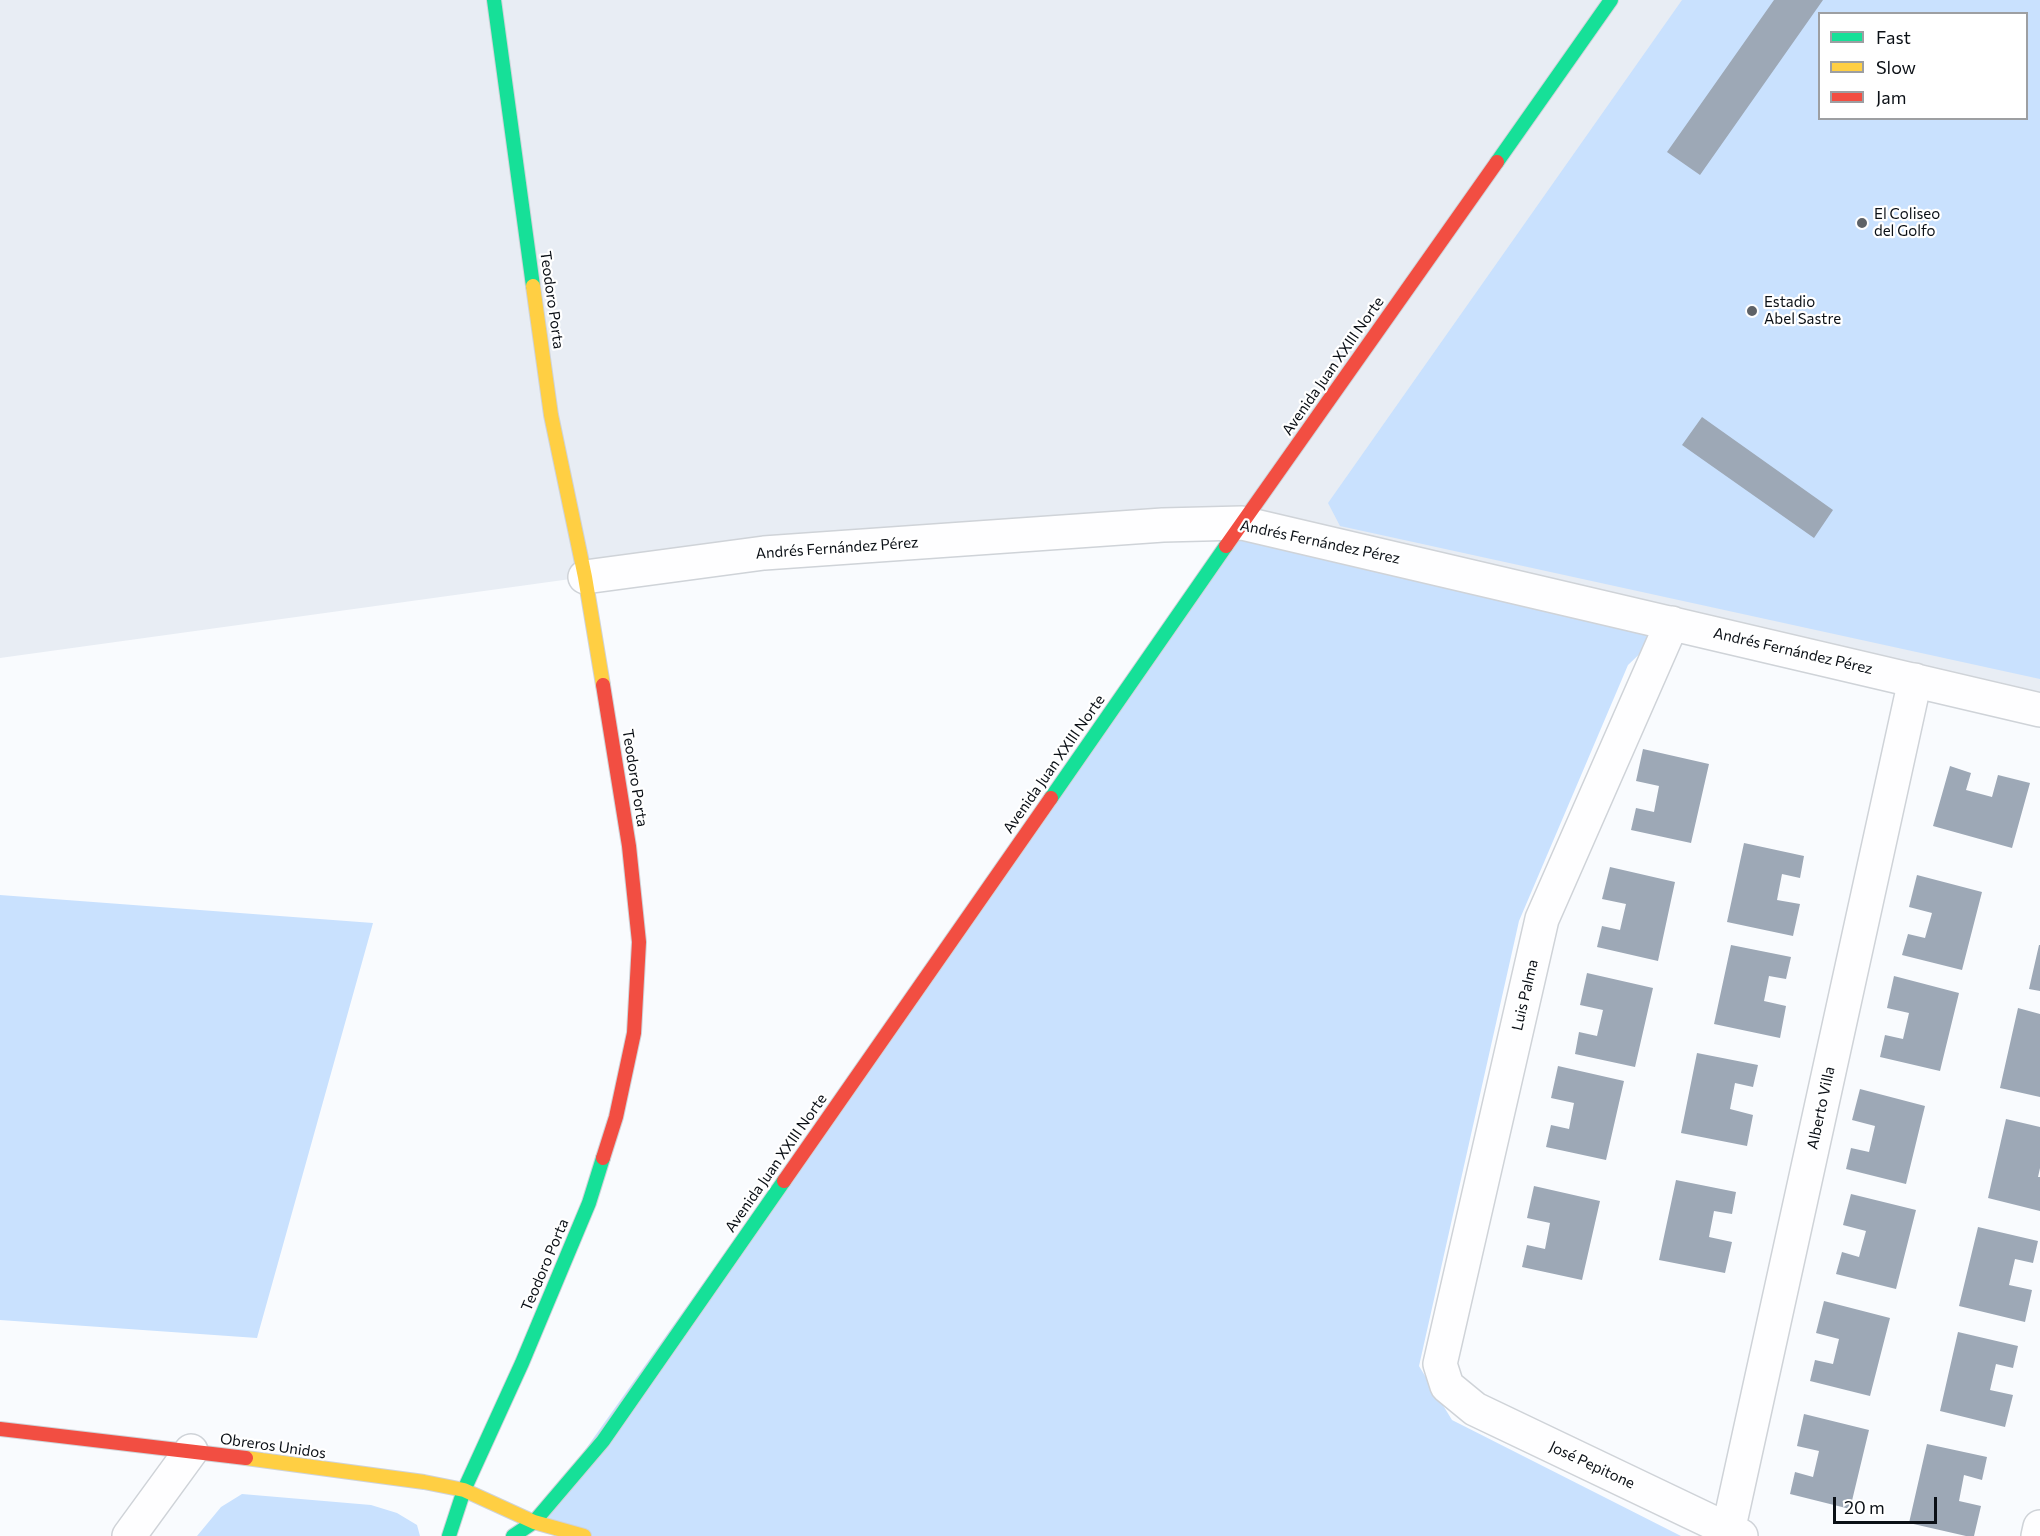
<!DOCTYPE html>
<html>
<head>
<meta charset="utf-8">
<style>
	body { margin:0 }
	#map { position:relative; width:2040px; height:1536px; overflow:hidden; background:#f9fbfe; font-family:Commissioner,sans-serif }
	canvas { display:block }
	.legend { position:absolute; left:1818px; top:12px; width:210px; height:108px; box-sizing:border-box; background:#fff; border:2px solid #9d9fa2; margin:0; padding:8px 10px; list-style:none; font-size:18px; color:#0b1016 }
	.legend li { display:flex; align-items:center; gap:12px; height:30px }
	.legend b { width:30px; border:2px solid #9d9fa2 }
	.scale { position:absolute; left:1833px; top:1497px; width:104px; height:27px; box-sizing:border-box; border:3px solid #0b1016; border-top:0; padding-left:8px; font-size:18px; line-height:21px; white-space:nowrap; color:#0b1016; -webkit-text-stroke:4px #fff; paint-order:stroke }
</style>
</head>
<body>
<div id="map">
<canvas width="2040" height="1536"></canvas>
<ul class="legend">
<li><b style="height:8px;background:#16e098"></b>Fast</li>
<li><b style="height:8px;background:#ffcf43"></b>Slow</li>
<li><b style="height:8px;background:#f24e42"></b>Jam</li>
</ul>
<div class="scale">20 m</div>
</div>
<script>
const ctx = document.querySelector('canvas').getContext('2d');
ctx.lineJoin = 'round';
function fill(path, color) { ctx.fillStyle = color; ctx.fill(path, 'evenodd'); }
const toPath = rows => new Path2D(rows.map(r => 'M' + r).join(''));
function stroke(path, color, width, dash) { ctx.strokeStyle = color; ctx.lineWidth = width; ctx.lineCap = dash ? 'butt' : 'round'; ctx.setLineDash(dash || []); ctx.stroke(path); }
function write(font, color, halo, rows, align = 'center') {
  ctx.font = font + ' Commissioner,sans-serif'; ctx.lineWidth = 4.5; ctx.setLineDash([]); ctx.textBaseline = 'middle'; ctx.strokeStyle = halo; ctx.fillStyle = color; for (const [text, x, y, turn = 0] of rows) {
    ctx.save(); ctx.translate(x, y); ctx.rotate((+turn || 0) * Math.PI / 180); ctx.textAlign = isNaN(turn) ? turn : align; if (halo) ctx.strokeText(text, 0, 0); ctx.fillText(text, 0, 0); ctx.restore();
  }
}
fill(toPath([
	[0,0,2040,0,2040,710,1242,523,585,577,0,658],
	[1820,14,2026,14,2026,118,1820,118]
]), '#e8edf4');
fill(toPath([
	[1682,0,2040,0,2040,679,1340,526,1328,503],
	[1820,14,2026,14,2026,118,1820,118],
	[1242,523,1672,623,1628,665,1519,921,1419,1366,1452,1420,1681,1536,567,1536,534,1522],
	[0,895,373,923,257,1338,0,1320],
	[242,1494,371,1505,397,1513,417,1525,420,1536,197,1536,221,1507]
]), '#c9e1fe');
fill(toPath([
	[1774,0,1823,0,1700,175,1667,152],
	[1702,417,1833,510,1814,538,1682,445],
	[1643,749,1709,764,1691,843,1631,830,1636,808,1654,812,1659,786,1636,781],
	[1950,766,1971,773,1966,790,1992,797,1998,775,2030,783,2012,848,1933,826],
	[1744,843,1804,856,1800,878,1782,874,1777,900,1800,904,1793,936,1727,922],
	[1610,867,1675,882,1658,961,1597,947,1602,926,1620,930,1626,904,1602,899],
	[1917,875,1982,892,1962,970,1902,955,1908,934,1925,938,1932,913,1909,907],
	[1731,945,1791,957,1786,979,1769,976,1764,1001,1786,1006,1780,1038,1714,1024],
	[2039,945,2040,945,2040,991,2029,989],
	[1587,973,1653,988,1635,1067,1575,1054,1579,1032,1597,1036,1603,1010,1580,1005],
	[1894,976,1959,993,1940,1071,1880,1057,1885,1035,1903,1039,1909,1013,1887,1008],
	[2018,1008,2040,1014,2040,1097,2000,1088],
	[1697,1053,1758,1065,1753,1087,1735,1083,1730,1109,1753,1115,1747,1146,1681,1133],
	[1558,1066,1624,1081,1606,1160,1546,1147,1551,1125,1569,1129,1574,1103,1551,1098],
	[1860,1089,1925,1106,1906,1184,1846,1169,1851,1148,1869,1152,1875,1126,1852,1120],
	[2006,1119,2040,1127,2040,1168,2038,1177,2040,1177,2040,1211,1988,1198],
	[1676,1180,1736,1192,1732,1214,1714,1211,1709,1237,1732,1242,1725,1273,1659,1260],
	[1534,1186,1600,1201,1582,1280,1522,1267,1527,1245,1545,1249,1550,1223,1527,1218],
	[1851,1194,1916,1210,1896,1289,1836,1274,1842,1252,1859,1257,1866,1231,1843,1225],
	[1978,1227,2038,1241,2033,1263,2015,1259,2009,1285,2032,1290,2025,1322,1959,1306],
	[1824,1301,1890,1318,1870,1396,1810,1381,1815,1360,1833,1364,1839,1339,1816,1333],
	[1958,1332,2018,1346,2013,1368,1996,1364,1990,1390,2013,1395,2005,1427,1940,1411],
	[1804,1414,1869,1430,1850,1509,1790,1494,1795,1472,1813,1477,1819,1451,1797,1446],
	[1927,1444,1987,1457,1982,1480,1964,1475,1959,1501,1981,1506,1974,1536,1966,1536,1909,1523]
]), '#9da8b6');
const street = toPath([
	[585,577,764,553,1163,525,1242,523,2040,710],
	[1672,623,1542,919,1440,1364,1447,1386,1475,1409,1741,1536],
	[129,1536,191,1451],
	[1727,1536,1915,680],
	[2038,1536,2040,1527]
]);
const fast = toPath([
	[494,0,533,286],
	[1497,162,1611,0],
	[1051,798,1226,546],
	[449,1536,464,1490,522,1363,589,1203,603,1158],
	[513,1536,534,1522,603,1441,784,1181]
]);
const slow = toPath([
	[533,286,551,415,585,577,603,685],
	[246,1458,424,1482,464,1490,534,1522,584,1536]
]);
const jam = toPath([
	[1226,546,1497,162],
	[603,685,629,846,639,942,634,1033,616,1117,603,1158],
	[784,1181,1051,798],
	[0,1429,246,1458]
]);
stroke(street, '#cfd3d8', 36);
stroke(fast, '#cfd3d8', 16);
stroke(slow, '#cfd3d8', 16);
stroke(jam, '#cfd3d8', 16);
stroke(street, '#fefeff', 33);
stroke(fast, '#16e098', 14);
stroke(slow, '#ffcf43', 14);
stroke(jam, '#f24e42', 14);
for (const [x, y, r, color] of [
	[1862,223,6,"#5e6267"],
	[1752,311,6,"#5e6267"]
]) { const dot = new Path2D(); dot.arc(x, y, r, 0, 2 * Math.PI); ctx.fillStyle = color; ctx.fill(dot); stroke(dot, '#fff', 2); }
write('15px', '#0b1016', '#fff', [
	["El Coliseo",1874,214],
	["del Golfo",1874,231],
	["Estadio",1764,302],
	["Abel Sastre",1764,319]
], 'left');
write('15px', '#0b1016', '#fff', [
	["Teodoro Porta",552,300,82],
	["Avenida Juan XXIII Norte",1333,366,-55],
	["Andrés Fernández Pérez",1320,542,12],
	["Andrés Fernández Pérez",837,548,-4],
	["Andrés Fernández Pérez",1793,651,13],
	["Avenida Juan XXIII Norte",1054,764,-55],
	["Teodoro Porta",635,778,81],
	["Luis Palma",1525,995,-77],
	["Alberto Villa",1821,1108,-78],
	["Avenida Juan XXIII Norte",776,1163,-55],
	["Teodoro Porta",545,1265,-67],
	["Obreros Unidos",273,1446,8],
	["José Pepitone",1592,1465,25]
]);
</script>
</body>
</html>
